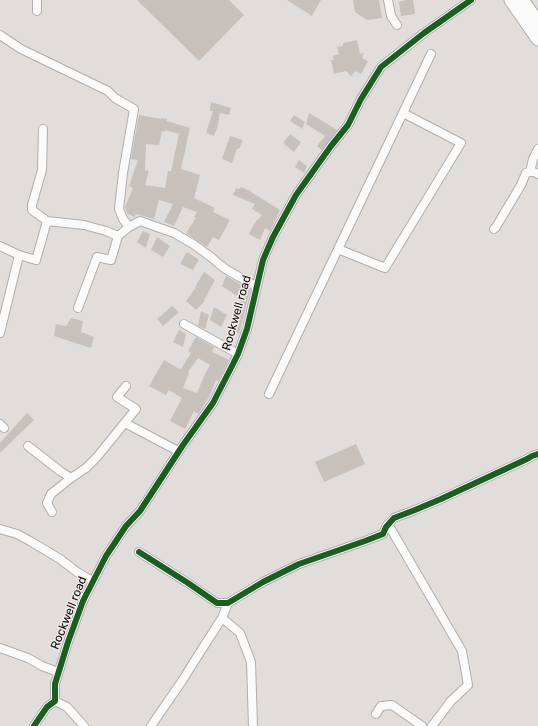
<!DOCTYPE html>
<html>
<head>
<meta charset="utf-8">
<style>
	body { margin:0 }
	canvas { display:block; background:#e0dddb }
</style>
</head>
<body>
<canvas width="538" height="726"></canvas>
<script>
const ctx = document.querySelector('canvas').getContext('2d');
ctx.lineJoin = 'round';
function fill(path, color) { ctx.fillStyle = color; ctx.fill(path, 'evenodd'); }
const toPath = rows => new Path2D(rows.map(r => 'M' + r).join(''));
function stroke(path, color, width, dash) { ctx.strokeStyle = color; ctx.lineWidth = width; ctx.lineCap = dash ? 'butt' : 'round'; ctx.setLineDash(dash || []); ctx.stroke(path); }
function write(font, color, halo, rows, align = 'center') {
  ctx.font = font + ' Rubik,sans-serif'; ctx.lineWidth = 3; ctx.setLineDash([]); ctx.textBaseline = 'middle'; ctx.strokeStyle = halo; ctx.fillStyle = color; for (const [text, x, y, turn = 0] of rows) {
    ctx.save(); ctx.translate(x, y); ctx.rotate((+turn || 0) * Math.PI / 180); ctx.textAlign = isNaN(turn) ? turn : align; if (halo) ctx.strokeText(text, 0, 0); ctx.fillText(text, 0, 0); ctx.restore();
  }
}
fill(toPath([
	[137,0,229,0,244,15,199,61],
	[287,0,321,0,312,16],
	[353,0,379,0,382,18,367,20,355,12],
	[406,0,413,0,415,14,401,16,399,2],
	[357,40,360,54,364,53,362,58,368,61,361,74,355,71,351,76,346,71,334,74,331,60,334,60,333,56,339,54,337,47,343,46,343,43],
	[211,102,231,108,229,115,220,113,218,125,214,136,206,133,213,111,210,111],
	[309,113,337,130,322,150,317,146,325,136,306,124],
	[139,115,161,119,161,118,167,119,167,121,190,128,181,169,200,175,194,198,215,208,213,212,230,220,219,240,213,237,207,247,186,233,196,218,194,217,197,212,183,207,174,226,164,222,173,204,159,200,154,219,136,214,134,217,127,213,125,207,133,188,129,186,138,160,131,159],
	[165,130,179,134,171,171,168,171,165,188,145,185,149,171,145,170,146,144,159,145,162,131,165,132],
	[294,115,305,122,302,129,290,121],
	[290,134,301,142,294,152,283,143],
	[230,136,243,140,239,149,237,149,232,163,222,159],
	[299,160,307,166,304,173,295,167],
	[241,187,251,191,251,192,280,210,270,231,265,228,260,240,249,234,254,224,262,215,252,209,255,204,233,195,236,188,239,189],
	[143,231,150,234,146,248,137,242],
	[157,237,170,246,163,257,151,250],
	[187,252,198,259,198,261,193,270,180,264],
	[204,272,215,280,204,300,205,301,196,310,186,301,196,287,195,287],
	[226,276,250,290,239,334,234,331,236,321,237,321,237,317,242,286,237,296,222,286],
	[172,306,179,312,163,326,157,319],
	[214,307,227,315,221,327,210,320],
	[201,311,209,315,205,329,198,326],
	[71,318,83,321,81,332,94,337,91,348,54,336,56,324,66,326],
	[179,330,186,334,183,347,173,342],
	[196,337,214,347,212,352,229,360,218,381,216,380,209,397,198,414,194,411,185,429,170,421,182,398,169,390,166,395,149,386,164,360,178,368,177,370,179,368,181,369,191,353,188,351],
	[198,358,210,365,205,374,197,393,183,388,189,373,188,372],
	[27,413,34,420,0,453,0,443],
	[356,444,365,464,324,482,315,462]
]), '#c8c0bb');
const street = toPath([
	[388,0,391,16,397,25],
	[37,11,37,0],
	[0,35,21,49,108,91,115,98,134,109,123,173,119,209,123,219,129,227],
	[43,129,42,170,32,205,32,210,47,221],
	[530,172,533,159,538,149],
	[494,229,496,227,521,185,526,173,530,172,534,172,538,174],
	[0,246,19,255,36,260,47,221,84,225,106,231,118,236,129,227,140,221,174,233,193,244,211,257,219,264,227,270,257,287],
	[338,249,385,268,461,143,403,113],
	[78,308,97,257,111,260,118,236],
	[184,324,238,354],
	[0,333,19,255],
	[269,394,431,54],
	[125,423,178,451],
	[0,424,4,428],
	[28,446,60,471,71,478],
	[52,512,47,503,51,494,71,478,86,468,97,457,136,409,117,397,126,386],
	[388,524,462,651,468,685,451,701,432,726],
	[0,529,17,534,30,541,60,559,77,572,87,578,93,581],
	[139,552,188,583,217,603,228,603,263,582,299,564,365,541,383,534,386,527,394,518,415,510,441,499,527,459,532,456,538,454],
	[228,603,222,618,240,633,251,662,253,726],
	[0,648,28,658,42,666,58,672],
	[55,701,67,707,84,726],
	[376,714,381,706,392,705,422,726],
	[34,726,47,707,55,701,55,684,68,642,83,601,106,556,126,526,140,511,183,445,213,403,233,364,238,354,247,329,263,260,273,237,296,195,331,146,348,125,361,99,381,67,424,33,471,0],
	[151,726,182,681,192,665,222,618]
]);
const primary = toPath([
	[511,0,538,39],
	[522,0,538,23]
]);
stroke(street, '#b1aead', 10);
stroke(primary, '#b1aead', 15);
stroke(street, '#fafafa', 8);
stroke(primary, '#fafafa', 13);
stroke(toPath([
	[139,552,188,583,217,603,228,603,263,582,299,564,365,541,383,534,386,527,394,518,415,510,441,499,527,459,532,456,538,454],
	[34,726,47,707,55,701,55,684,68,642,83,601,106,556,126,526,140,511,183,445,213,403,233,364,238,354,247,329,263,260,273,237,296,195,331,146,348,125,361,99,381,67,424,33,471,0]
]), '#1b5e20', 6);
write('12px', '#0e0c0b', '#efeae7', [
	["Rockwell road",237,313,-74],
	["Rockwell road",69,613,-68]
]);
</script>
</body>
</html>
